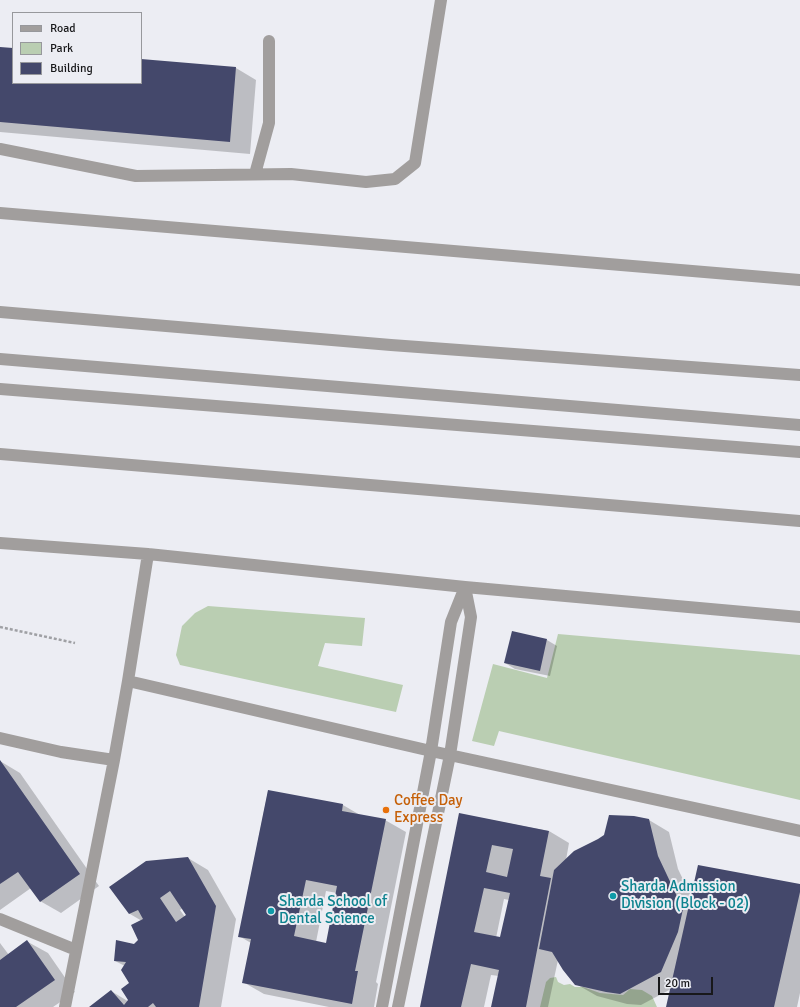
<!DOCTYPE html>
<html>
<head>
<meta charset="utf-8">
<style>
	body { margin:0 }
	#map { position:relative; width:800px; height:1007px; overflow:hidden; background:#ecedf3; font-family:Signika,sans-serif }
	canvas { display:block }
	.legend { position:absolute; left:12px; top:12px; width:130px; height:72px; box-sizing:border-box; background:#ecedf3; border:1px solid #97989c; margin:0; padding:5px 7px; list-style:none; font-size:12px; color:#18181a }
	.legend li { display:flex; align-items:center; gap:8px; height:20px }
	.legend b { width:20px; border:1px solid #97989c }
	.scale { position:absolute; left:658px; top:977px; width:55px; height:18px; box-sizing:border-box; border:2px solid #18181a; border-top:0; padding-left:5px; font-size:12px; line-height:14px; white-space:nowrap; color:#18181a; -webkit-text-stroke:3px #ecedf3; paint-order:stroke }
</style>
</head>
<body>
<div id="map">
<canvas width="800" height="1007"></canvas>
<ul class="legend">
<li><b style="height:5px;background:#a19e9d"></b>Road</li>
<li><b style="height:11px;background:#baceb2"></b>Park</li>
<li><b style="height:11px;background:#44486b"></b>Building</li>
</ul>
<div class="scale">20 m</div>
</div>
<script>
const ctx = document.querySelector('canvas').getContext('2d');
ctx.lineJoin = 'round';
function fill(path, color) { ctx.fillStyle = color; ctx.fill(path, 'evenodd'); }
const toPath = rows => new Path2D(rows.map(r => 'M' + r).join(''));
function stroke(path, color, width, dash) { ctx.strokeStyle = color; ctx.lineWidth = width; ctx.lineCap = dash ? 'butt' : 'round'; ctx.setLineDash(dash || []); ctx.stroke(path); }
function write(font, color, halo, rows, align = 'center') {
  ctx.font = font + ' Signika,sans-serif'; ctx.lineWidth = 4; ctx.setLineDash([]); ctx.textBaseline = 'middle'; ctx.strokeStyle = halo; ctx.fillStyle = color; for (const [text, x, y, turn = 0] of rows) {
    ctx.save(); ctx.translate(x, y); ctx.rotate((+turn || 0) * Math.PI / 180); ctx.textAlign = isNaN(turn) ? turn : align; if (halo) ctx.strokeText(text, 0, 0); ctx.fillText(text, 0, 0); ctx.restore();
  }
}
fill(toPath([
	[208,606,365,618,362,646,325,643,318,666,403,685,396,712,180,665,176,655,182,626,195,613],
	[558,634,800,655,800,800,499,731,494,746,472,741,493,664,547,678],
	[556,977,558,982,564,985,570,984,575,987,583,987,600,993,623,995,630,989,642,990,652,996,657,1007,540,1007,546,982,550,978]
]), '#baceb2');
fill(toPath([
	[0,48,13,49,13,83,141,83,141,60,236,68,256,80,250,154,0,132],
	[547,640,557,646,550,676,515,669,505,663],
	[0,761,20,773,99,886,61,913,40,901,31,888,0,910],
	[268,791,343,805,360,815,385,820,406,832,376,982,378,984,374,1007,329,1007,264,994,243,982,251,943,239,936],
	[326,891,337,893,327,944,316,942],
	[460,814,549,831,569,843,566,860,649,820,669,832,678,869,692,898,800,885,800,993,797,1007,667,1007,671,989,641,1005,627,1004,597,996,576,984,558,960,548,1007,492,1007,499,976,491,975,484,1007,421,1007],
	[504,899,509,900,501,939,496,938],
	[188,858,208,870,236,919,221,1007,91,1007,111,991,131,1003,130,984,125,966,115,961,139,940,142,921,130,914,111,887],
	[183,908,187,915,185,917,180,910],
	[28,942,48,953,75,992,53,1007,0,1007,0,943,9,955]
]), '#0003');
fill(toPath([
	[0,47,13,48,13,83,141,83,141,59,236,67,230,142,0,122],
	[512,631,547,639,540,671,504,663],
	[0,760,80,874,40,902,18,872,0,884],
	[268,790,343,804,342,811,386,819,355,971,358,971,352,1004,242,983,251,939,238,937],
	[306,880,337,886,326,943,294,936],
	[459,813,549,831,540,876,551,878,526,1007,491,1007,499,970,471,964,461,1007,420,1007],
	[492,845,513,849,507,877,486,872],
	[484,888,510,893,500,937,474,932],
	[609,815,634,816,649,819,658,856,683,909,678,932,661,972,620,994,606,992,575,985,563,970,552,952,539,949,554,870,574,851,598,839,604,835],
	[188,857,216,906,199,1007,156,1007,153,1003,148,1007,89,1007,111,990,124,1005,128,1000,121,989,129,983,121,970,126,962,114,961,116,940,134,944,138,940,131,925,143,919,138,910,129,914,109,887,146,861],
	[170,891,186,915,176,922,160,898],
	[698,865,800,884,800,892,774,1007,666,1007],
	[27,940,55,980,16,1007,0,1007,0,960]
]), '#44486b');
stroke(toPath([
	[0,627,75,643]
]), '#9fa0a4', 2.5, [3, 2]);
stroke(toPath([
	[0,149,136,176,291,174,366,182,395,179,415,163,441,0],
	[255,174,269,123,269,41],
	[0,213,800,280],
	[0,312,391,345,800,375],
	[0,359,800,425],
	[0,389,800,452],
	[0,454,800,521],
	[0,543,148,554,465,587,800,617],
	[128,681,431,751,800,831],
	[0,738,61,752,114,760],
	[0,919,76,950],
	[65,1007,114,760,128,681,148,554],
	[382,1007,431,751,451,622,465,587],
	[398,1007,450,755,471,617,465,587]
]), '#a19e9d', 12);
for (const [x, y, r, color] of [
	[386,810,4,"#e8710a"],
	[613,896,4,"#0f9aa8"],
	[271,911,4,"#0f9aa8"]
]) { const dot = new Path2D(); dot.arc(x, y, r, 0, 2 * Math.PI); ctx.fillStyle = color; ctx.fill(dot); stroke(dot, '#ecedf3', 1.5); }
write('15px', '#c56008', '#ecedf3', [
	["Coffee Day",394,801],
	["Express",394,818]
], 'left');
write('15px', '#0d838f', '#ecedf3', [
	["Sharda Admission",621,887],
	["Division (Block - 02)",621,904],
	["Sharda School of",279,902],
	["Dental Science",279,919]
], 'left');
</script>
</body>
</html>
